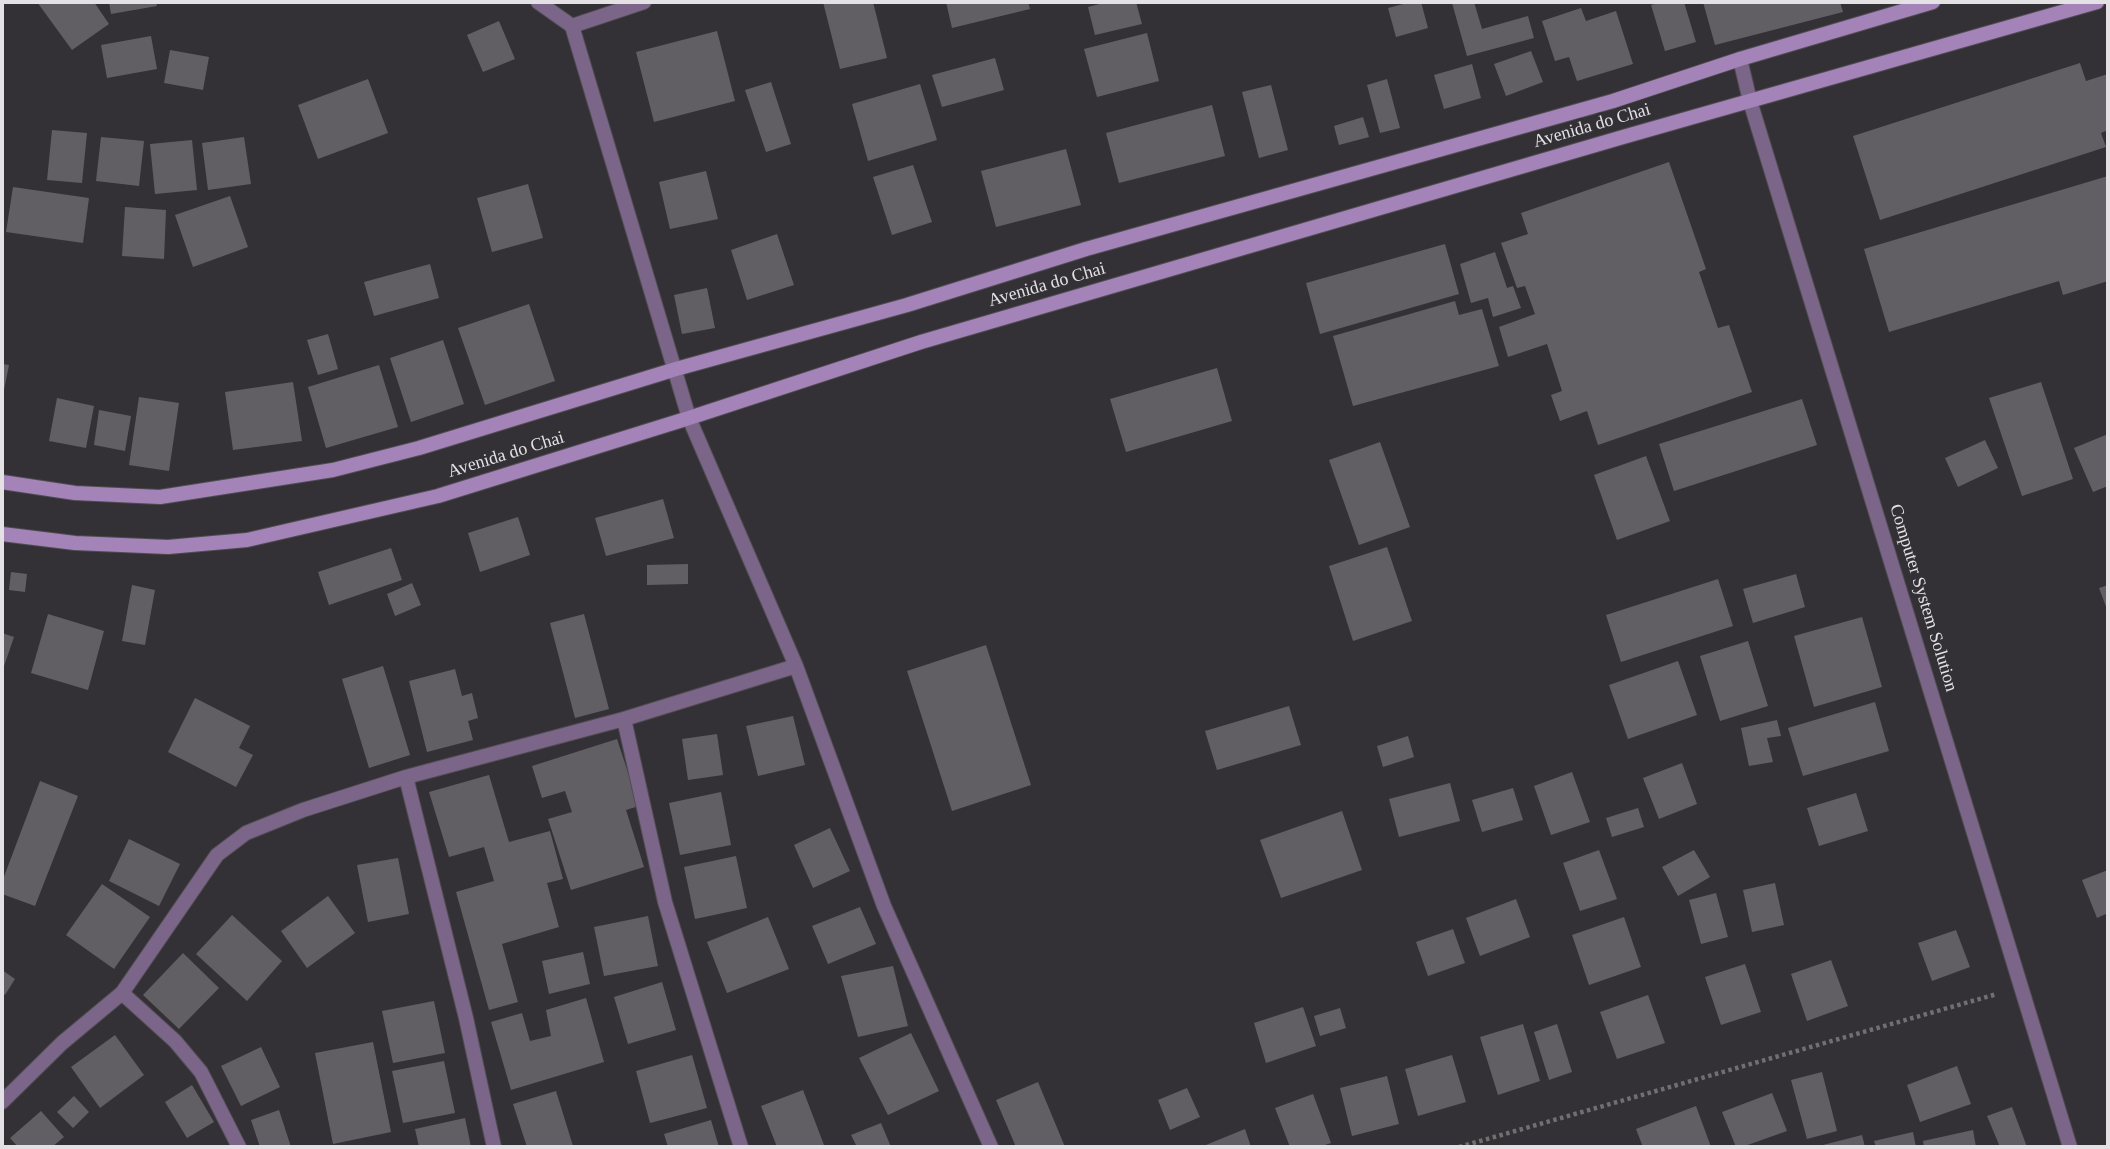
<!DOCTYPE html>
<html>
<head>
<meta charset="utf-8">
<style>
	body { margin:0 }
	#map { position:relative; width:2110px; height:1149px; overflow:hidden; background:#343136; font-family:"Times New Roman",serif }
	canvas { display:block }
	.frame { position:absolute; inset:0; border:4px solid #e3e1e4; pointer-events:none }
</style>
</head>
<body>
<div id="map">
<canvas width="2110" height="1149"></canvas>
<div class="frame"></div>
</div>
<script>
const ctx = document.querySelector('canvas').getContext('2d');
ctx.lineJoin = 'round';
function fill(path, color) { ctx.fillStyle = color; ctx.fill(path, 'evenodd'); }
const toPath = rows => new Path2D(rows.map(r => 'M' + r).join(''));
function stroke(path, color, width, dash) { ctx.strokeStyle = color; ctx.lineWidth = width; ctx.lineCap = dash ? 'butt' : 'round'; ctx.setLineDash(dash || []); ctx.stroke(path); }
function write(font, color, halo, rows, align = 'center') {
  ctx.font = font + ' "Times New Roman",serif'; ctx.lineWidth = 6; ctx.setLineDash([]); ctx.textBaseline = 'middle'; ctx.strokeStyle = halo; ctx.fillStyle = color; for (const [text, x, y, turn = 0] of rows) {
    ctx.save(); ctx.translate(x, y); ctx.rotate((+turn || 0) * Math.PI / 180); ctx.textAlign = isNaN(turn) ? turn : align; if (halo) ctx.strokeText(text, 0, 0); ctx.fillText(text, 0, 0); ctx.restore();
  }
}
fill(toPath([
	[37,2,94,2,109,24,72,50],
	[109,2,156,2,157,6,111,14],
	[823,2,873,2,887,58,840,69],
	[946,2,1028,2,1030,9,952,28],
	[1107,2,1136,2,1142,24,1095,35,1088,7],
	[1411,2,1421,2,1428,28,1396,37,1388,8],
	[1457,2,1474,2,1482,29,1528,16,1534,38,1467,56,1452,3],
	[1662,2,1684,2,1696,42,1665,51,1651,5],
	[1703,2,1840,2,1843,12,1715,45],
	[1581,8,1586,21,1616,11,1633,64,1577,81,1569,57,1555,61,1542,21],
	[499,21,515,59,483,72,467,35],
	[717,31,735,101,654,122,636,52],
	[1147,33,1159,81,1097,97,1084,49],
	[151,36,157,69,107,78,101,45],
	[170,50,209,57,203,90,164,83],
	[1531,51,1543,82,1506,96,1494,64],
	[995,58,1004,90,942,107,932,75],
	[2080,63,2086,81,2108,74,2108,130,2101,133,2106,147,1880,220,1853,136],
	[1472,64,1481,98,1444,109,1434,75],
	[368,79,388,133,318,159,298,105],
	[1387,79,1400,128,1380,133,1367,85],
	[771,82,791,144,766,152,745,90],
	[920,84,937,140,868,161,852,104],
	[1271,85,1288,150,1259,158,1242,92],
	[1212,105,1225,156,1119,183,1106,133],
	[1363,117,1369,137,1339,145,1334,126],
	[52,130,87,133,82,183,47,180],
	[101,137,144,141,139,186,96,181],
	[244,137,251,184,208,190,202,143],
	[192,140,197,190,155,194,150,144],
	[1066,149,1081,205,996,227,981,171],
	[1669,162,1706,269,1699,272,1718,328,1729,325,1752,392,1598,445,1587,411,1560,421,1551,395,1562,391,1547,344,1508,357,1499,327,1535,314,1525,286,1517,288,1501,243,1528,234,1521,213],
	[913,165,932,222,892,235,873,177],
	[706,171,718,219,670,229,659,182],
	[2108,176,2108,281,2063,295,2059,281,1889,332,1864,249],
	[528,184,543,238,492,252,477,198],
	[13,187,89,198,83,243,6,232],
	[230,196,248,247,193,267,175,215],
	[125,207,166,210,164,259,122,256],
	[777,234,794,285,747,300,731,250],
	[1445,244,1459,294,1320,334,1306,283],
	[1495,252,1507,288,1513,286,1521,308,1493,317,1488,298,1471,303,1460,264],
	[430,264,439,298,374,316,364,282],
	[707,288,715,328,682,334,674,295],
	[1455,301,1459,315,1482,309,1499,366,1353,406,1333,336],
	[529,304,555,381,485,405,458,328],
	[328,334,338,369,318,375,307,340],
	[443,340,464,404,411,422,390,358],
	[2,364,9,365,3,395,2,395],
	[379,365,398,427,326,448,308,387],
	[1217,368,1232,421,1126,452,1110,399],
	[293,382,302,441,233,450,225,392],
	[2041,382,2073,479,2022,496,1989,398],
	[139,397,179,403,169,471,129,465],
	[57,398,94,406,86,448,49,441],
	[1802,399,1817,445,1674,491,1659,444],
	[99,410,131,416,125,451,94,445],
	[2108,434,2108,486,2093,492,2074,448],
	[1985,440,1998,468,1958,487,1945,458],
	[1380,442,1410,527,1359,545,1329,460],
	[1646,456,1670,521,1617,540,1594,475],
	[663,499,674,538,606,556,595,518],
	[518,517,530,555,480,572,468,533],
	[1387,547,1412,621,1353,641,1329,566],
	[391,548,402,580,329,605,318,572],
	[688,564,688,584,647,585,647,565],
	[11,572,27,574,25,592,9,590],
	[1796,574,1805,607,1753,623,1743,589],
	[1718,579,1733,626,1621,662,1606,615],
	[412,583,421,605,395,616,387,594],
	[132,585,155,590,145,645,122,641],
	[2108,585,2108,612,2099,588],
	[48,614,104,631,88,690,31,673],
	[584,614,609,709,575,718,550,623],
	[1862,617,1882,687,1814,707,1794,636],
	[2,633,14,637,2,672],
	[1748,641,1768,706,1720,721,1700,656],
	[986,645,1031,785,952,811,907,671],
	[1678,661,1697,715,1628,739,1609,685],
	[383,666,410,755,369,768,342,679],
	[455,669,462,696,472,693,478,718,468,721,473,740,427,752,409,681],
	[195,698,250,726,239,748,253,755,236,787,168,752],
	[1875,702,1889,751,1803,776,1788,728],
	[1289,706,1301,745,1217,770,1205,731],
	[793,716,805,765,758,776,746,726],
	[1777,720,1781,736,1767,738,1773,762,1749,766,1741,728],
	[717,734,723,775,688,780,682,739],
	[1408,736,1414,757,1383,767,1377,746],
	[617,739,639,806,626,810,644,867,571,890,548,819,572,812,565,791,542,798,532,766],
	[1682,763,1697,804,1659,819,1643,778],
	[1572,772,1590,822,1551,835,1534,786],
	[489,775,509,842,550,831,563,879,547,883,559,927,502,944,518,1002,489,1010,456,892,494,881,484,847,449,857,429,792],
	[40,781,78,796,35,906,2,894,2,882],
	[1450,783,1460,821,1399,837,1389,799],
	[1513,788,1523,820,1482,832,1472,800],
	[721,792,731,845,680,855,669,803],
	[1856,793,1868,831,1819,846,1807,808],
	[1638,808,1644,827,1612,837,1606,818],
	[1342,811,1362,870,1281,898,1260,840],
	[830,828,850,871,813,888,794,845],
	[129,839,180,864,159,906,109,881],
	[1599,850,1617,899,1580,911,1563,863],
	[1694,850,1710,877,1678,896,1662,867],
	[736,856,747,908,695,919,684,867],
	[398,858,409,914,368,922,357,865],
	[2108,870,2108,913,2097,918,2082,880],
	[1775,883,1784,925,1752,932,1743,890],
	[102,884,150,917,114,969,66,935],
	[1716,893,1728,937,1701,944,1689,900],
	[328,896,355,933,307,968,281,931],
	[1516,899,1530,937,1480,956,1466,918],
	[860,907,876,944,828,964,812,926],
	[232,915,282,961,247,1001,196,954],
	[648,916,658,966,604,976,594,927],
	[768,917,789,969,727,993,707,942],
	[1624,917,1641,967,1589,985,1572,935],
	[1453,929,1465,963,1428,976,1416,942],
	[1956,930,1970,967,1932,981,1918,943],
	[583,952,590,984,549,994,542,961],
	[183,953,219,988,179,1029,143,995],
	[1831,960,1848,1006,1807,1021,1791,974],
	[1745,964,1761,1012,1721,1025,1705,977],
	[893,966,908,1026,858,1037,841,976],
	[2,970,15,979,5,995,2,993],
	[662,982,676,1030,628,1044,614,997],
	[1648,995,1665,1043,1617,1059,1600,1012],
	[586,998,604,1062,511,1090,491,1022,522,1013,530,1041,551,1036,546,1010],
	[434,1001,445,1053,393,1063,382,1011],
	[1303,1007,1316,1046,1266,1063,1254,1023],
	[1340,1008,1346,1028,1320,1036,1314,1016],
	[1523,1024,1540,1081,1498,1095,1480,1037],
	[1557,1024,1572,1072,1549,1080,1534,1032],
	[911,1033,939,1091,888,1115,859,1058],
	[115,1035,144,1075,100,1108,71,1067],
	[373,1042,391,1132,333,1144,315,1053],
	[261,1047,280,1087,241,1106,221,1066],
	[692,1055,707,1108,650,1123,636,1071],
	[1452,1055,1466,1102,1418,1116,1405,1069],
	[444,1061,455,1113,403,1123,392,1071],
	[1957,1066,1971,1104,1920,1122,1907,1085],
	[1822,1072,1837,1131,1807,1139,1791,1080],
	[1387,1076,1399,1124,1352,1136,1340,1088],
	[1038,1082,1065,1147,1016,1147,996,1100],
	[192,1085,214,1122,187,1138,165,1102],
	[1187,1088,1200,1117,1170,1130,1158,1100],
	[803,1090,824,1145,817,1147,777,1147,761,1106],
	[556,1091,573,1146,527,1147,513,1104],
	[1772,1093,1787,1131,1742,1147,1736,1147,1722,1112],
	[1313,1094,1331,1143,1319,1147,1290,1147,1275,1108],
	[74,1096,89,1112,73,1128,57,1112],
	[1696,1106,1711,1147,1643,1147,1636,1129],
	[2012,1107,2027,1147,2000,1147,1987,1116],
	[279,1110,291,1147,260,1147,251,1120],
	[41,1111,64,1137,52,1147,18,1147,10,1138],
	[465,1118,471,1147,419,1147,415,1129],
	[711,1120,719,1147,668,1147,664,1134],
	[881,1123,891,1147,857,1147,851,1135],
	[1245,1129,1251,1147,1201,1147],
	[1973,1130,1976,1147,1924,1147,1923,1141],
	[1913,1132,1916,1147,1876,1147,1874,1141],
	[1862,1135,1865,1147,1819,1147,1819,1146]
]), '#625f64');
const street = toPath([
	[538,2,572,26,689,418,796,666,884,906,991,1147],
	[572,26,644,2],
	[1740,59,1750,101,2070,1147],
	[624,719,796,666],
	[406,777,466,1018,494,1147],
	[122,993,175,1041,201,1072,239,1147],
	[2,1102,62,1043,122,993,217,855,246,833,303,810,406,777,624,719,665,902,741,1147]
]);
const secondary = toPath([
	[2,482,75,493,160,497,333,470,419,448,676,369,907,305,1086,249,1613,101,1740,59,1933,2],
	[2,534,75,543,168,547,247,540,438,496,689,418,921,342,1623,137,2097,2]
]);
stroke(street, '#504d52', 16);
stroke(secondary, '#504d52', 16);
stroke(toPath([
	[1459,1147,1997,994]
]), '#726f73', 4.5, [3.5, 3.5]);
stroke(street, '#7b6689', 14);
stroke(secondary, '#a483b9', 14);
write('18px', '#e3e1e4', '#343136', [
	["Avenida do Chai",1592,126,-16],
	["Avenida do Chai",1047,285,-16],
	["Avenida do Chai",506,455,-17],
	["Computer System Solution",1923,598,73]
]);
</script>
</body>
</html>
